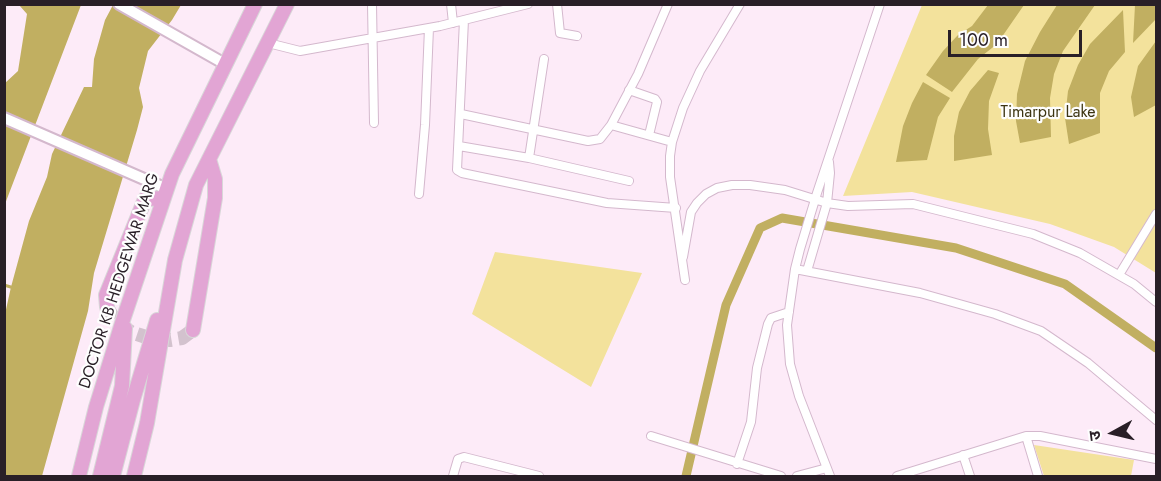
<!DOCTYPE html>
<html>
<head>
<meta charset="utf-8">
<style>
	body { margin:0 }
	#map { position:relative; width:1161px; height:481px; overflow:hidden; background:#fdebf8; font-family:Jost,"Noto Sans Devanagari",sans-serif }
	canvas { display:block }
	.frame { position:absolute; inset:0; border:6px solid #291f27; pointer-events:none }
	.north { position:absolute; left:1083px; top:403px; width:60px; height:60px; -webkit-text-stroke:4px #fefefe; paint-order:stroke; rotate:262deg; font-size:16px; font-weight:700; line-height:24px; text-align:center; color:#291f27 }
	.north::after { content:''; display:block; margin:auto; width:21px; height:27px; background:#291f27; clip-path:polygon(50% 0,100% 100%,50% 72%,0 100%) }
	.scale { position:absolute; left:948px; top:30px; width:134px; height:27px; box-sizing:border-box; border:3px solid #291f27; border-top:0; padding-left:8px; font-size:18px; line-height:21px; white-space:nowrap; color:#291f27; -webkit-text-stroke:4px #fefefe; paint-order:stroke }
</style>
</head>
<body>
<div id="map">
<canvas width="1161" height="481"></canvas>
<div class="frame"></div>
<div class="north">उ</div>
<div class="scale">100 m</div>
</div>
<script>
const ctx = document.querySelector('canvas').getContext('2d');
ctx.lineJoin = 'round';
function fill(path, color) { ctx.fillStyle = color; ctx.fill(path, 'evenodd'); }
const toPath = rows => new Path2D(rows.map(r => 'M' + r).join(''));
function stroke(path, color, width, dash) { ctx.strokeStyle = color; ctx.lineWidth = width; ctx.lineCap = dash ? 'butt' : 'round'; ctx.setLineDash(dash || []); ctx.stroke(path); }
function write(font, color, halo, rows, align = 'center') {
  ctx.font = font + ' Jost,sans-serif'; ctx.lineWidth = 4.5; ctx.setLineDash([]); ctx.textBaseline = 'middle'; ctx.strokeStyle = halo; ctx.fillStyle = color; for (const [text, x, y, turn = 0] of rows) {
    ctx.save(); ctx.translate(x, y); ctx.rotate((+turn || 0) * Math.PI / 180); ctx.textAlign = isNaN(turn) ? turn : align; if (halo) ctx.strokeText(text, 0, 0); ctx.fillText(text, 0, 0); ctx.restore();
  }
}
fill(toPath([
	[922,5,1156,5,1156,273,1114,247,1050,224,912,192,843,196],
	[495,252,642,273,591,387,472,314],
	[1034,445,1134,460,1131,476,1044,476]
]), '#f3e29c');
fill(toPath([
	[19,5,81,5,5,204,4,84,18,71,27,14],
	[113,5,181,5,172,20,148,51,139,88,143,107,137,130,94,273,88,311,42,476,5,476,5,314,11,287,29,221,47,177,52,154,84,87,92,87,94,59,105,20],
	[988,5,1024,5,997,44,978,59,952,92,926,75,943,51,958,35,972,26],
	[1057,5,1095,5,1063,51,1054,74,1050,98,1051,137,1020,143,1016,121,1017,94,1025,61,1040,32],
	[1135,5,1156,5,1156,19,1133,43],
	[1123,10,1125,52,1109,71,1100,93,1100,133,1069,144,1065,118,1068,91,1078,65,1090,44],
	[1156,41,1156,105,1134,117,1131,97,1138,66],
	[988,70,999,73,989,101,988,129,992,155,954,161,954,136,959,112,970,91],
	[923,82,950,98,938,117,927,160,896,162,903,126,912,103]
]), '#c1af61');
stroke(toPath([
	[4,285,14,288]
]), '#c1af61', 3);
stroke(toPath([
	[686,476,726,305,760,228,782,218,956,248,1065,284,1156,348]
]), '#c1af61', 9);
stroke(toPath([
	[107,307,116,322,131,332,146,337,170,340,182,338,193,330]
]), '#d3c2ce', 14, [14, 7]);
const street = toPath([
	[372,4,374,123],
	[451,4,453,23],
	[557,4,560,33,577,36],
	[464,20,457,170,462,173,607,203,676,208],
	[268,43,300,51,440,26,528,4],
	[629,90,655,99,657,102,649,135],
	[461,114,588,141,600,139,611,125,638,74,668,4],
	[611,125,672,142],
	[459,146,529,158,629,181],
	[529,158,544,59],
	[419,194,425,125,429,28],
	[683,257,691,212,697,203,706,194,717,188,732,185,750,185,785,190,827,203,848,206,913,204,1033,234,1080,253,1134,284,1156,302],
	[795,269,920,293,995,314,1041,331,1088,363,1156,420],
	[807,271,827,203,830,173,829,162],
	[1119,275,1156,214],
	[685,280,670,177,670,156,672,142,683,108,700,71,740,4],
	[651,436,781,476],
	[1026,436,1038,476],
	[963,455,970,476],
	[737,464,751,422,757,368,768,324,771,318,789,312],
	[453,476,458,459,464,457,539,476],
	[797,476,827,468],
	[830,476,799,396,790,364,787,325,795,269,800,249,817,193,880,4],
	[897,476,1026,436,1040,436,1156,459]
]);
const secondary = toPath([
	[119,4,225,64],
	[4,118,167,189]
]);
const highway = toPath([
	[107,307,106,295,145,199,163,198],
	[193,330,215,198,215,179,209,159],
	[79,476,96,407,122,323,172,174,255,4],
	[100,476,122,386,125,328],
	[113,476,133,400,157,320],
	[134,476,147,423,175,260,196,185,287,4]
]);
stroke(street, '#d4b8cd', 10);
stroke(secondary, '#d4b8cd', 14);
stroke(highway, '#d8d7d8', 16);
stroke(street, '#fff', 8);
stroke(secondary, '#fff', 10);
stroke(highway, '#e2a5d4', 14);
write('16px', '#3d3512', '#fefefe', [
	["Timarpur Lake",1048,113]
]);
write('16px', '#291f27', '#fefefe', [
	["DOCTOR KB HEDGEWAR MARG",120,281,-72]
]);
</script>
</body>
</html>
